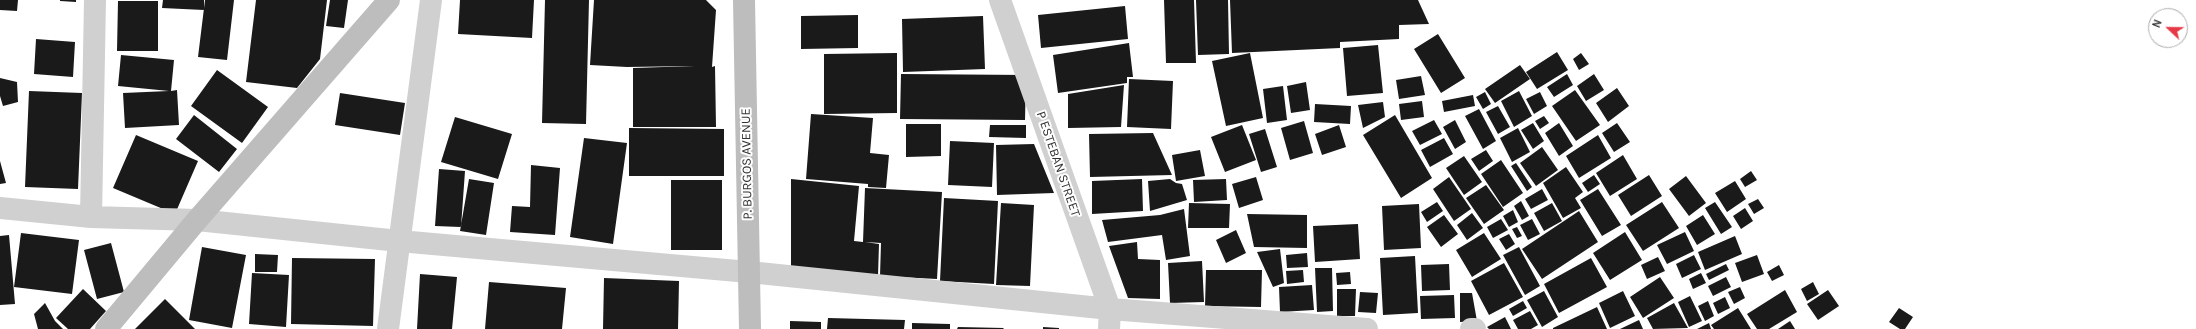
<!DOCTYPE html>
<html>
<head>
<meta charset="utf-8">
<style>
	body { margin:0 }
	#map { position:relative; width:2196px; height:329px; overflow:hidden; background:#fff; font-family:Karla,sans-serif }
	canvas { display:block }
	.north { position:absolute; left:2148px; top:8px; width:40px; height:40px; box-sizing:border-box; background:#fff; border:1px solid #adadad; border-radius:50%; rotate:292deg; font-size:11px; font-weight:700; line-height:16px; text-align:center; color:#333 }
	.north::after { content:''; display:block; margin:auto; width:14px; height:18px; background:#e63946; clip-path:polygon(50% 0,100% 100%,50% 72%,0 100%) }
</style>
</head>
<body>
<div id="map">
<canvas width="2196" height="329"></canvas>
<div class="north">N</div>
</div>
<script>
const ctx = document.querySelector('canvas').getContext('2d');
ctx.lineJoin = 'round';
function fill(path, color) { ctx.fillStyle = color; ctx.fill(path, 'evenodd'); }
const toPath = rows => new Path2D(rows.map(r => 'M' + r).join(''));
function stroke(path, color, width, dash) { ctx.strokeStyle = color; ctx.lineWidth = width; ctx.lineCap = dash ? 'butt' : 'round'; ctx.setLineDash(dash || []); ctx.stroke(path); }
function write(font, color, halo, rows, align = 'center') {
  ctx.font = font + ' Karla,sans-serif'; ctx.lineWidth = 4; ctx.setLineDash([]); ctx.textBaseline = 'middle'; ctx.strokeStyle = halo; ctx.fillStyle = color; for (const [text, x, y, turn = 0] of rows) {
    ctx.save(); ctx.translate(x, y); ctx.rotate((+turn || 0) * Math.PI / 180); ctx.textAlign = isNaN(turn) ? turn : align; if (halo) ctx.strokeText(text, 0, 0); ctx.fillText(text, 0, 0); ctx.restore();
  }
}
fill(toPath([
	[0,0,18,0,17,11,0,10],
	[60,0,76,0,76,2,60,1],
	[163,0,204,0,204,10,162,8],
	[205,0,234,0,227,60,198,57],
	[256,0,327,0,320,59,297,88,246,82],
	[330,0,348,0,344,28,326,26],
	[460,0,534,0,532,38,458,34],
	[545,0,589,0,586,124,542,123],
	[594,0,706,0,716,10,712,67,715,66,716,127,633,127,633,68,695,66,627,67,590,65],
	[1164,0,1194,0,1196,63,1166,63],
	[1196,0,1228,0,1229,54,1198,55],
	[1230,0,1418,0,1429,24,1399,25,1399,39,1340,42,1340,48,1232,53],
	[118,1,158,1,158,51,117,51],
	[1125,6,1128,39,1041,48,1038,15],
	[858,15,858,48,801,49,801,16],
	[983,16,985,69,903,72,902,19],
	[1438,34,1465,78,1441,93,1414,49],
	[36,39,75,42,73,77,34,74],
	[1129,43,1133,77,1127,77,1127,83,1058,93,1053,55],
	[1378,45,1383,93,1347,96,1343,48],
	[1557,52,1568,70,1537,89,1526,72],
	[897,53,897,113,824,114,824,54],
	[1250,53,1263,118,1226,126,1212,61],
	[1581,53,1589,64,1579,70,1573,59],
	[121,55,174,60,171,91,177,90,179,125,125,128,123,93,169,91,118,86],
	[1520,65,1530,79,1495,103,1485,89],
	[217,70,268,107,242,143,191,106],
	[901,74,1026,75,1025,120,900,119],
	[1567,74,1573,85,1554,97,1547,87],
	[1594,74,1604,90,1586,101,1577,86],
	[1421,76,1425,95,1399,99,1396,80],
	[0,78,17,82,18,102,3,106,0,96],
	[1129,79,1173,81,1171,129,1127,127],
	[1306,82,1310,110,1291,113,1287,86],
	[1124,85,1121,127,1068,128,1068,94],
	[1283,86,1287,120,1267,123,1263,89],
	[1617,88,1629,106,1608,122,1596,103],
	[1575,90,1600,125,1576,141,1552,106],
	[29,91,82,93,78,189,25,187],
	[1519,91,1532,116,1514,127,1501,101],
	[1485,92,1491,104,1483,109,1476,97],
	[1540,92,1547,106,1534,114,1526,99],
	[340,93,405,103,400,135,335,125],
	[1473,95,1475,106,1444,112,1442,101],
	[1422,101,1424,117,1401,120,1399,104],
	[1383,102,1385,117,1363,128,1358,105],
	[1315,104,1351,106,1350,124,1314,122],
	[1498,106,1510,127,1498,134,1486,112],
	[1479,109,1496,141,1483,149,1465,116],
	[811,114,873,118,870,153,889,155,886,188,868,187,868,184,806,179],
	[194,115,237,149,219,172,176,139],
	[1395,115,1432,178,1401,198,1363,135],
	[1544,116,1549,123,1540,129,1535,121],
	[455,117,512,134,498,179,441,162],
	[1434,120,1442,134,1420,145,1412,131],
	[1455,120,1466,142,1455,149,1443,127],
	[1304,121,1313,153,1290,160,1281,128],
	[1533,123,1544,141,1533,149,1521,130],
	[1559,123,1573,146,1559,156,1545,133],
	[1617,123,1630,142,1614,152,1602,133],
	[906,124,941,124,941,156,906,157],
	[990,125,1026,125,1026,138,989,137],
	[1242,125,1256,160,1225,172,1211,137],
	[1339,125,1346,147,1322,155,1315,134],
	[629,128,724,129,724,176,629,176],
	[1518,128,1530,152,1512,162,1500,138],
	[1265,129,1277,167,1261,172,1249,134],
	[1153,133,1172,175,1090,177,1089,134],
	[136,135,198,161,175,214,113,188],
	[1598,135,1611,158,1579,178,1566,156],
	[584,138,627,143,613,244,570,237],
	[1444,138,1453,154,1430,167,1421,150],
	[950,141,994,143,992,187,948,185],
	[1034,144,1054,193,997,195,996,145],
	[1542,147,1558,170,1536,186,1520,163],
	[1200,150,1205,176,1176,181,1172,155],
	[1486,150,1493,161,1479,171,1471,159],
	[1623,155,1637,179,1610,196,1596,173],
	[1464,156,1482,182,1464,195,1446,168],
	[1501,160,1523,193,1503,207,1481,174],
	[0,161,6,183,0,184],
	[1516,163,1532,187,1527,191,1511,166],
	[531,165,560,168,555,235,510,232,512,206,530,207],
	[1566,167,1583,192,1575,198,1581,208,1563,218,1543,183],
	[439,169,465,171,461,227,435,226],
	[1751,171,1757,180,1745,187,1740,179],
	[1594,175,1600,184,1588,192,1582,183],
	[1649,175,1662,196,1631,216,1618,195],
	[1686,176,1706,203,1689,216,1669,189],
	[1256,177,1263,200,1239,208,1232,184],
	[1449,177,1471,209,1454,221,1433,189],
	[469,179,494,183,486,235,460,231],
	[791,179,859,186,854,241,863,242,865,188,942,192,937,279,880,276,881,243,865,242,879,244,878,276,791,268],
	[1142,179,1143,211,1092,214,1092,181],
	[1170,179,1176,183,1182,184,1187,200,1150,211,1148,181],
	[1226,179,1227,200,1194,202,1193,180],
	[671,180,722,180,722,250,671,250],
	[1735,181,1746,199,1727,212,1715,193],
	[1486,185,1504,210,1484,224,1466,198],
	[1542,189,1548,200,1531,209,1525,199],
	[1598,189,1621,225,1602,236,1580,200],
	[944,198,998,201,994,284,940,281],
	[1758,199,1764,208,1754,214,1748,204],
	[1521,201,1529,216,1522,220,1514,206],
	[1437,202,1443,211,1427,222,1421,212],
	[1662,202,1679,228,1643,251,1626,225],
	[1715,202,1732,227,1721,234,1705,208],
	[1001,203,1034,205,1030,286,996,285],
	[1189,203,1230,204,1229,228,1188,228],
	[1552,203,1562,221,1544,231,1534,213],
	[1419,204,1421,248,1384,250,1382,206],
	[1745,208,1753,221,1741,229,1733,216],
	[1184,209,1190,256,1166,260,1162,235,1108,242,1102,220,1160,215],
	[1513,210,1518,222,1509,227,1503,216],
	[1579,211,1598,242,1542,279,1522,249],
	[1472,213,1483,228,1467,240,1457,225],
	[1247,214,1307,215,1307,248,1254,247],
	[1444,215,1458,234,1441,247,1427,227],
	[1703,215,1715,234,1697,245,1686,226],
	[1501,219,1508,230,1493,238,1487,227],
	[1532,219,1540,234,1528,240,1520,225],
	[1358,224,1360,259,1315,262,1313,226],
	[1517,227,1522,236,1517,238,1512,229],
	[1236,230,1246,253,1226,263,1216,240],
	[1625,232,1642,260,1610,280,1593,253],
	[1685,232,1694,251,1667,264,1657,245],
	[21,233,79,240,72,294,14,287],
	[1484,233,1501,259,1472,277,1456,250],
	[1509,234,1515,244,1506,250,1499,239],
	[9,235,15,304,0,305,0,236],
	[1735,236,1742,254,1705,270,1698,252],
	[1137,242,1138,259,1160,260,1160,299,1128,298,1109,246],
	[111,243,124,292,97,299,84,250],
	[202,247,246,255,232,328,189,320],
	[1519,247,1540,286,1525,295,1503,255],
	[1280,249,1284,283,1273,287,1257,252],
	[1307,253,1308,267,1287,268,1286,255],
	[255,254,278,255,277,272,255,272],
	[1694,255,1701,269,1682,278,1676,264],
	[1757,255,1764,274,1742,282,1735,263],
	[1415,256,1418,313,1383,315,1380,258],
	[1658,257,1665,271,1647,279,1641,265],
	[292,258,375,259,373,326,291,324],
	[1591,258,1607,287,1559,313,1544,284],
	[1202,261,1204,302,1170,303,1168,263],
	[1504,263,1523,297,1489,315,1471,281],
	[1449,264,1450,290,1422,291,1421,265],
	[1726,264,1729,270,1709,280,1706,274],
	[1779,265,1784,275,1772,281,1767,272],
	[1315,268,1332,268,1333,311,1317,312],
	[1206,270,1262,270,1261,307,1205,306],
	[1303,270,1304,282,1287,284,1286,271],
	[1350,272,1351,284,1337,285,1336,273],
	[252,273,289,275,286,327,249,324],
	[1701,273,1706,283,1693,289,1689,279],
	[420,274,457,277,452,329,417,329],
	[1660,277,1674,298,1643,318,1630,297],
	[1726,277,1731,287,1713,296,1708,286],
	[604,278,679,281,678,329,603,329],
	[489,282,566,288,562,329,485,329],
	[1813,282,1819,294,1807,301,1801,289],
	[1312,285,1314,310,1280,312,1279,287],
	[1740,287,1745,298,1734,304,1728,292],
	[83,289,106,311,90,329,68,329,56,318],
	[1337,289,1356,289,1355,316,1337,316],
	[1785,290,1797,312,1769,329,1757,329,1747,314],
	[1828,290,1839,306,1818,320,1807,304],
	[1544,291,1558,317,1542,327,1527,300],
	[1623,291,1635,316,1610,328,1599,303],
	[1360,292,1378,293,1376,313,1358,312],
	[1460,293,1472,293,1477,321,1460,322],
	[1454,295,1455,318,1421,319,1420,296],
	[1690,296,1702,321,1689,327,1678,302],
	[1725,297,1730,308,1718,314,1713,303],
	[165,299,195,329,135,329],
	[1523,301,1527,308,1513,316,1509,309],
	[1708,301,1714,316,1705,321,1698,306],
	[45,303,55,321,63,329,38,329,34,314],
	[1674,303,1688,328,1653,329,1647,318],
	[1597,307,1607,329,1553,329,1553,328],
	[1738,308,1751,329,1714,329,1711,325],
	[1899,308,1913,317,1905,329,1900,329,1889,322],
	[1530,311,1538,325,1531,329,1518,329,1513,320],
	[1505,317,1511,329,1489,329,1487,327],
	[828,318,905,320,904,329,827,329],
	[1639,320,1643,329,1620,329],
	[790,321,821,322,821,329,790,329],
	[1790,321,1795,329,1778,329],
	[912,323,950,324,950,329,912,329],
	[1709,323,1711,329,1697,329],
	[958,327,1004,328,1003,329,957,329],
	[1043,327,1059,328,1059,329,1043,329]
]), '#1a1a1a');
stroke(toPath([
	[1000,0,1110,309,1109,329],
	[0,208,91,217,197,220,399,241,749,272,1110,309,1367,329],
	[91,217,95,0],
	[388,329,431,0],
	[1471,329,1475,329]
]), '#d0d0d0', 22);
stroke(toPath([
	[744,0,750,329],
	[106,329,197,220,389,0]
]), '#bdbdbd', 22);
write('13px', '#333', '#fff', [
	["P. BURGOS AVENUE",747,164,-91],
	["P ESTEBAN STREET",1058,164,71]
]);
</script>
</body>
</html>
